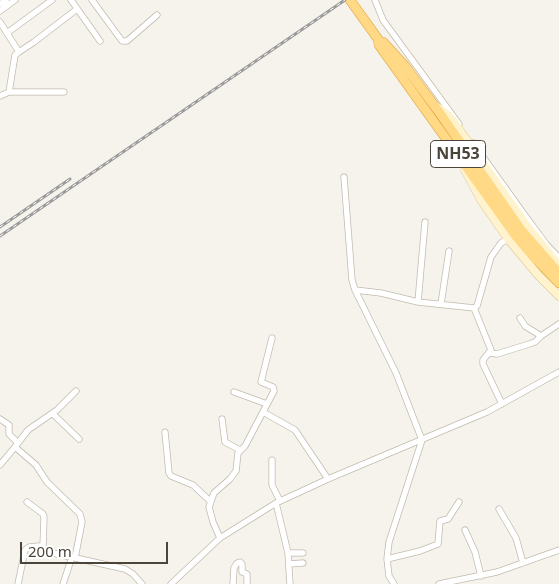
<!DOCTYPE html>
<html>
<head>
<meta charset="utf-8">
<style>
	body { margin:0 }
	#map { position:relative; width:559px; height:584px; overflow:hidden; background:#f6f3ec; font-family:"Noto Sans",sans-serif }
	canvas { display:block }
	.scale { position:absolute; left:20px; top:542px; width:148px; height:22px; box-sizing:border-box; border:2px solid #4b4439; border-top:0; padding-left:6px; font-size:15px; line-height:18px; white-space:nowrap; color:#4b4439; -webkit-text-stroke:4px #fff; paint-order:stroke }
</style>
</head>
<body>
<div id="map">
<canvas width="559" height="584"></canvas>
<div class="scale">200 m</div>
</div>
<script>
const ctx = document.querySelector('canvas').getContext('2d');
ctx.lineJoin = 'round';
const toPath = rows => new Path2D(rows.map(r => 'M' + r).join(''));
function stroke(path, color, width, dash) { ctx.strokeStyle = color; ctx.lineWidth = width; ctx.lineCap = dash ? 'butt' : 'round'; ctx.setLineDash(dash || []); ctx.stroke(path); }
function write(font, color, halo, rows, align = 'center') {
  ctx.font = font + ' "Noto Sans",sans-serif'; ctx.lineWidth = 4.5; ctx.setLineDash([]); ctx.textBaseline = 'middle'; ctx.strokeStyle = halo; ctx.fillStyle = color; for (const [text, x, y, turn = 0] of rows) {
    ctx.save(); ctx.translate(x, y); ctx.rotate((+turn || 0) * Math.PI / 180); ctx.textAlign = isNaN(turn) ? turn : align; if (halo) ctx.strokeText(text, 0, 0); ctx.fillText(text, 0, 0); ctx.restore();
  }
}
const minor = toPath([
	[71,0,100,41],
	[92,0,122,41,127,41,157,15],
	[375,0,383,20,459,124],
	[0,4,6,0],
	[0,11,15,0],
	[0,22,19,52,15,55,9,92],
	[7,33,52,0],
	[19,52,34,42,77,9],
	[0,96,9,92,64,92],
	[473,143,524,214,546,244,559,258],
	[344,177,352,280,355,290,396,373,422,440,389,542,387,559,389,576,394,584],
	[355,290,381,293,418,302,474,308],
	[418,302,425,222],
	[441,304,449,251],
	[474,308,491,350,483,360,483,364,502,404],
	[474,308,477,306,491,257,501,243,508,239],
	[520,318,525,326,541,336,559,324],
	[490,353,497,354,526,345,535,342,541,336],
	[234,392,267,404],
	[263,412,295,430,328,479],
	[53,414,79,439],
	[0,419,9,425,9,434,18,443],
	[222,419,225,442,240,450],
	[165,432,169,473,171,476,193,485,210,501],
	[272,460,272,485,280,501],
	[0,465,15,447],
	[27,502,43,514,44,517,43,547],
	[276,503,288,553,290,584],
	[499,509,516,538,523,563],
	[465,530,475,552,481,576],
	[220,538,213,522,209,507,214,493,230,479,236,471,238,453,245,446,274,391,273,387,261,382,272,338],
	[288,553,303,553],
	[75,558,82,522,80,514,47,482,36,465,15,447,28,430,57,410,76,391],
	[387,559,420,551,438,544,440,521,448,519,459,502],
	[289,564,303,563],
	[18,584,25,550,29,547,39,546,53,553,125,569,133,574,142,584],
	[63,584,72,557],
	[171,584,220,538,276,503,328,479,487,412,559,372],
	[233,584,234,568,237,563,240,562,242,564,242,572,247,574,247,584],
	[439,584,497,572,559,550]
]);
const secondary = toPath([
	[437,107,448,115,454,122,527,226,559,265],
	[465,170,481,200,508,239,539,276,559,296]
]);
const trunk = toPath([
	[350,0,378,39,379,45,515,235,533,256,559,283],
	[383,42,405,66,439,112,522,231,559,273]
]);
stroke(minor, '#c2bbae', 7);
stroke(secondary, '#d6c79b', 9);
stroke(trunk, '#e0a43c', 10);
stroke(minor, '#fff', 5.5);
stroke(secondary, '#fff3cd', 8);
stroke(trunk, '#ffd985', 9);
const rail = toPath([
	[0,227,70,179],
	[0,236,345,0]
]);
stroke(rail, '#9a9a9a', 3);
stroke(rail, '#fff', 1, [4]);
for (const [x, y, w] of [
	[458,154,55]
]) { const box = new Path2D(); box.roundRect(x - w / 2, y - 13.5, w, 27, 4); ctx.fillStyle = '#fff'; ctx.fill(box); stroke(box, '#4b4439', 1); }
write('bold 16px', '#4b4439', null, [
	["NH53",458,154]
]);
</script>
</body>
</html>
